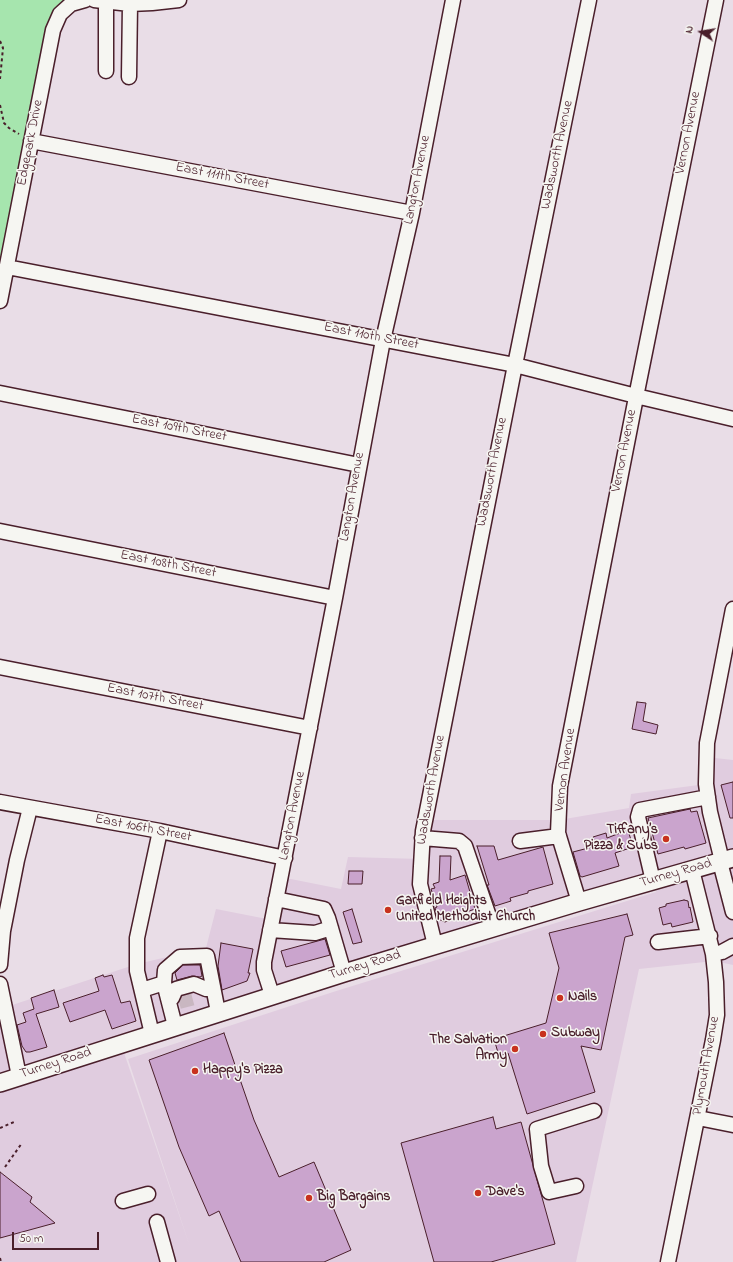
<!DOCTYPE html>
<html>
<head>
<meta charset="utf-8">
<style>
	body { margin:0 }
	#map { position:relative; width:733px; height:1262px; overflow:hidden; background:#e9dde7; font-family:"Indie Flower",sans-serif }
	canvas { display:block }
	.north { position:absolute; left:681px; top:12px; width:40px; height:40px; -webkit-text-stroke:3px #f6f6f2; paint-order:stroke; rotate:282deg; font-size:11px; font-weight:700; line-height:16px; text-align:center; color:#4a1f2b }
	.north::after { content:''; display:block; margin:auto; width:14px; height:18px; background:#4a1f2b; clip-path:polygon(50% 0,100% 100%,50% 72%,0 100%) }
	.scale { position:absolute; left:12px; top:1232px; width:87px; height:18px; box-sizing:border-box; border:2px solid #4a1f2b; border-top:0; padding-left:5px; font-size:12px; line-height:14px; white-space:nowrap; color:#4a1f2b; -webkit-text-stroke:3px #f6f6f2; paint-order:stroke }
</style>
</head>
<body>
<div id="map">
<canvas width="733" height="1262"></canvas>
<div class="north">N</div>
<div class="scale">50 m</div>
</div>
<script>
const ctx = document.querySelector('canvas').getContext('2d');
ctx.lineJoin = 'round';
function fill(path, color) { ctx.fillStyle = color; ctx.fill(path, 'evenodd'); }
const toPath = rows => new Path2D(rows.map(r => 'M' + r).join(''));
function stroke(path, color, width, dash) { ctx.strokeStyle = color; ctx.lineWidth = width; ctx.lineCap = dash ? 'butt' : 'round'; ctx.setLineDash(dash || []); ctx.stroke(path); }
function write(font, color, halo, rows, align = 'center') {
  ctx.font = font + ' "Indie Flower",sans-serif'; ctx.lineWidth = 3; ctx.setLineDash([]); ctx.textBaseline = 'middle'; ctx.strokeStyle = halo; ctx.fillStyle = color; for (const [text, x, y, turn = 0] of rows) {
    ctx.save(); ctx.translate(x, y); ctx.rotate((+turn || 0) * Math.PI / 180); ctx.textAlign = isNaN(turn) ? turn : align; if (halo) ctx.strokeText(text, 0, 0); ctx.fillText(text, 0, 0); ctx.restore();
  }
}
fill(toPath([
	[706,757,733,760,733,965,714,961,639,969,576,1262,0,1262,0,1009,137,964,206,948,216,909,272,920,281,877,341,889,348,857,421,859,425,820,559,820,629,808,631,794,706,784],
	[659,880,656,892,333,992,128,1059,190,1247,121,1044]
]), '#e0ccdf');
fill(toPath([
	[0,0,85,0,60,14,0,301]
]), '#a6e5ae');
const building = toPath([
	[637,702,646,703,643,721,658,725,656,734,632,729,637,702],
	[733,782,733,818,730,818,721,785,733,782],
	[690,809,691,812,697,811,706,843,685,849,684,847,658,854,648,818,690,809],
	[628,830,633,847,615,853,619,866,582,877,580,876,573,852,596,846,593,837,606,833,607,838,628,830],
	[477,846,494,846,498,860,543,847,553,884,528,891,528,893,510,898,511,901,495,906,487,885,489,885,477,846],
	[440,856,451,856,450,880,465,875,475,909,455,916,454,919,445,922,438,919,435,908,437,907,431,889,435,888,433,884,439,882,440,856],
	[349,871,363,871,362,884,348,884,349,871],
	[684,900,688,901,689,908,690,907,693,922,672,927,671,923,663,925,659,908,666,906,666,904,684,900],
	[352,909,362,942,353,944,343,912,352,909],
	[627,914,633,935,625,937,601,1050,581,1046,595,1092,527,1114,508,1053,499,1056,494,1039,546,1023,559,968,549,933,627,914],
	[325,939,330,955,286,967,281,951,325,939],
	[221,943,253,949,248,973,250,973,247,981,222,990,218,966,221,943],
	[183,965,200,965,202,976,200,977,192,976,177,980,175,973,183,965],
	[103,975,104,977,112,975,121,1003,130,1001,136,1021,112,1029,105,1010,70,1022,63,1003,99,991,95,978,103,975],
	[54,990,59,1007,36,1014,47,1047,30,1052,26,1052,22,1046,17,1025,26,1022,23,1013,34,1009,31,998,54,990],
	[224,1033,254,1120,279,1177,314,1162,351,1250,324,1262,241,1262,219,1211,209,1216,179,1147,149,1060,224,1033],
	[493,1117,496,1129,521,1122,555,1244,491,1262,434,1262,401,1143,493,1117],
	[0,1172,32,1197,30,1202,55,1223,0,1238,0,1172]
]);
fill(building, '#caa4cd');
stroke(building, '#4a1f2b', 1);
stroke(toPath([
	[179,1002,198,997]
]), '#c9b7c1', 14, [14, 7]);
const minor = toPath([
	[94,0,130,4,152,3,179,0],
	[106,71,106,1],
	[129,77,130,4],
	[31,141,412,213],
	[7,267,515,365,636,396,733,419],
	[0,301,53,30,60,14,71,4,85,0],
	[0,393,359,465],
	[0,531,335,598],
	[0,667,310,728],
	[0,802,160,831,285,858],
	[422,838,459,841,465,846,493,928],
	[520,841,559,836],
	[722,861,710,812,706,784,707,743,733,609],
	[720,862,733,912],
	[653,881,638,817,640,810,708,797],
	[276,899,324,909,328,918,344,973],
	[579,902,558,833,560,786,638,387,716,0],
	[270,930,315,933,331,928],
	[658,942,710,936],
	[435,945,420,884,423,831,515,365,589,0],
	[713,954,722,952,733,946],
	[0,965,3,931,17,860,30,808],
	[164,983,175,1026],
	[0,984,19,1076],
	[142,990,164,983,165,970,180,957,207,956,218,1012],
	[272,995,264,970,264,962,335,598,383,340,412,213,453,0],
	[172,998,176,989,194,984,206,989],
	[152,1034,137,971,137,938,160,831],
	[698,1118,733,1125],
	[576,1186,549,1192,541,1166,537,1129,594,1111],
	[123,1201,148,1194],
	[157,1222,168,1262],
	[668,1262,713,1040,717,1015,716,982,713,954,692,870]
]);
const major = toPath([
	[0,1083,344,973,579,902,733,858]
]);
stroke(minor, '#4a1f2b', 17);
stroke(major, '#4a1f2b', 20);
stroke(toPath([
	[0,41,3,48,0,79],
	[0,105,4,123,9,128,19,134],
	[0,1128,14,1122],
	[5,1167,22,1143],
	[0,1258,1,1262]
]), '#4a1f2b', 2, [3, 3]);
stroke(minor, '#f6f6f2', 14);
stroke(major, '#f6f6f2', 17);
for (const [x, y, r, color] of [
	[666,839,4,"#c8321e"],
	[388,910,4,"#c8321e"],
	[560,998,4,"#c8321e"],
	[543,1034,4,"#c8321e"],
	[515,1049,4,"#c8321e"],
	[195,1071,4,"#c8321e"],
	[478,1193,4,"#c8321e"],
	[309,1198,4,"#c8321e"]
]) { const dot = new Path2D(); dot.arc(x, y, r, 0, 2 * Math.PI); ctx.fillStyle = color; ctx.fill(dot); stroke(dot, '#f6f6f2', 1.5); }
write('14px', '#4a1f2b', '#f6f6f2', [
	["Vernon Avenue",689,133,-79],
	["Edgepark Drive",31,143,-79],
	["Wadsworth Avenue",558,155,-78],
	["East 111th Street",222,177,11],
	["Langton Avenue",418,180,-79],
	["East 110th Street",371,337,11],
	["East 109th Street",179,429,11],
	["Vernon Avenue",625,451,-79],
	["Wadsworth Avenue",493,472,-79],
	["Langton Avenue",353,497,-80],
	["East 108th Street",168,565,11],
	["East 107th Street",155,698,11],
	["Vernon Avenue",566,770,-82],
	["Wadsworth Avenue",432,790,-80],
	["Langton Avenue",293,816,-79],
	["East 106th Street",143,829,11],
	["Turney Road",676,874,-16],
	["Turney Road",365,966,-17],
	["Turney Road",56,1064,-18],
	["Plymouth Avenue",707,1066,-80]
]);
write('bold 14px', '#4a1f2b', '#f6f6f2', [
	["Tiffany’s",658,831,"right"],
	["Pizza & Subs",658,847,"right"],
	["Garfield Heights",396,902],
	["United Methodist Church",396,918],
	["Nails",568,998],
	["Subway",551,1034],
	["The Salvation",507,1041,"right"],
	["Army",507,1057,"right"],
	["Happy's Pizza",203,1071],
	["Dave's",486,1193],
	["Big Bargains",317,1198]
], 'left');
</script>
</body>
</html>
